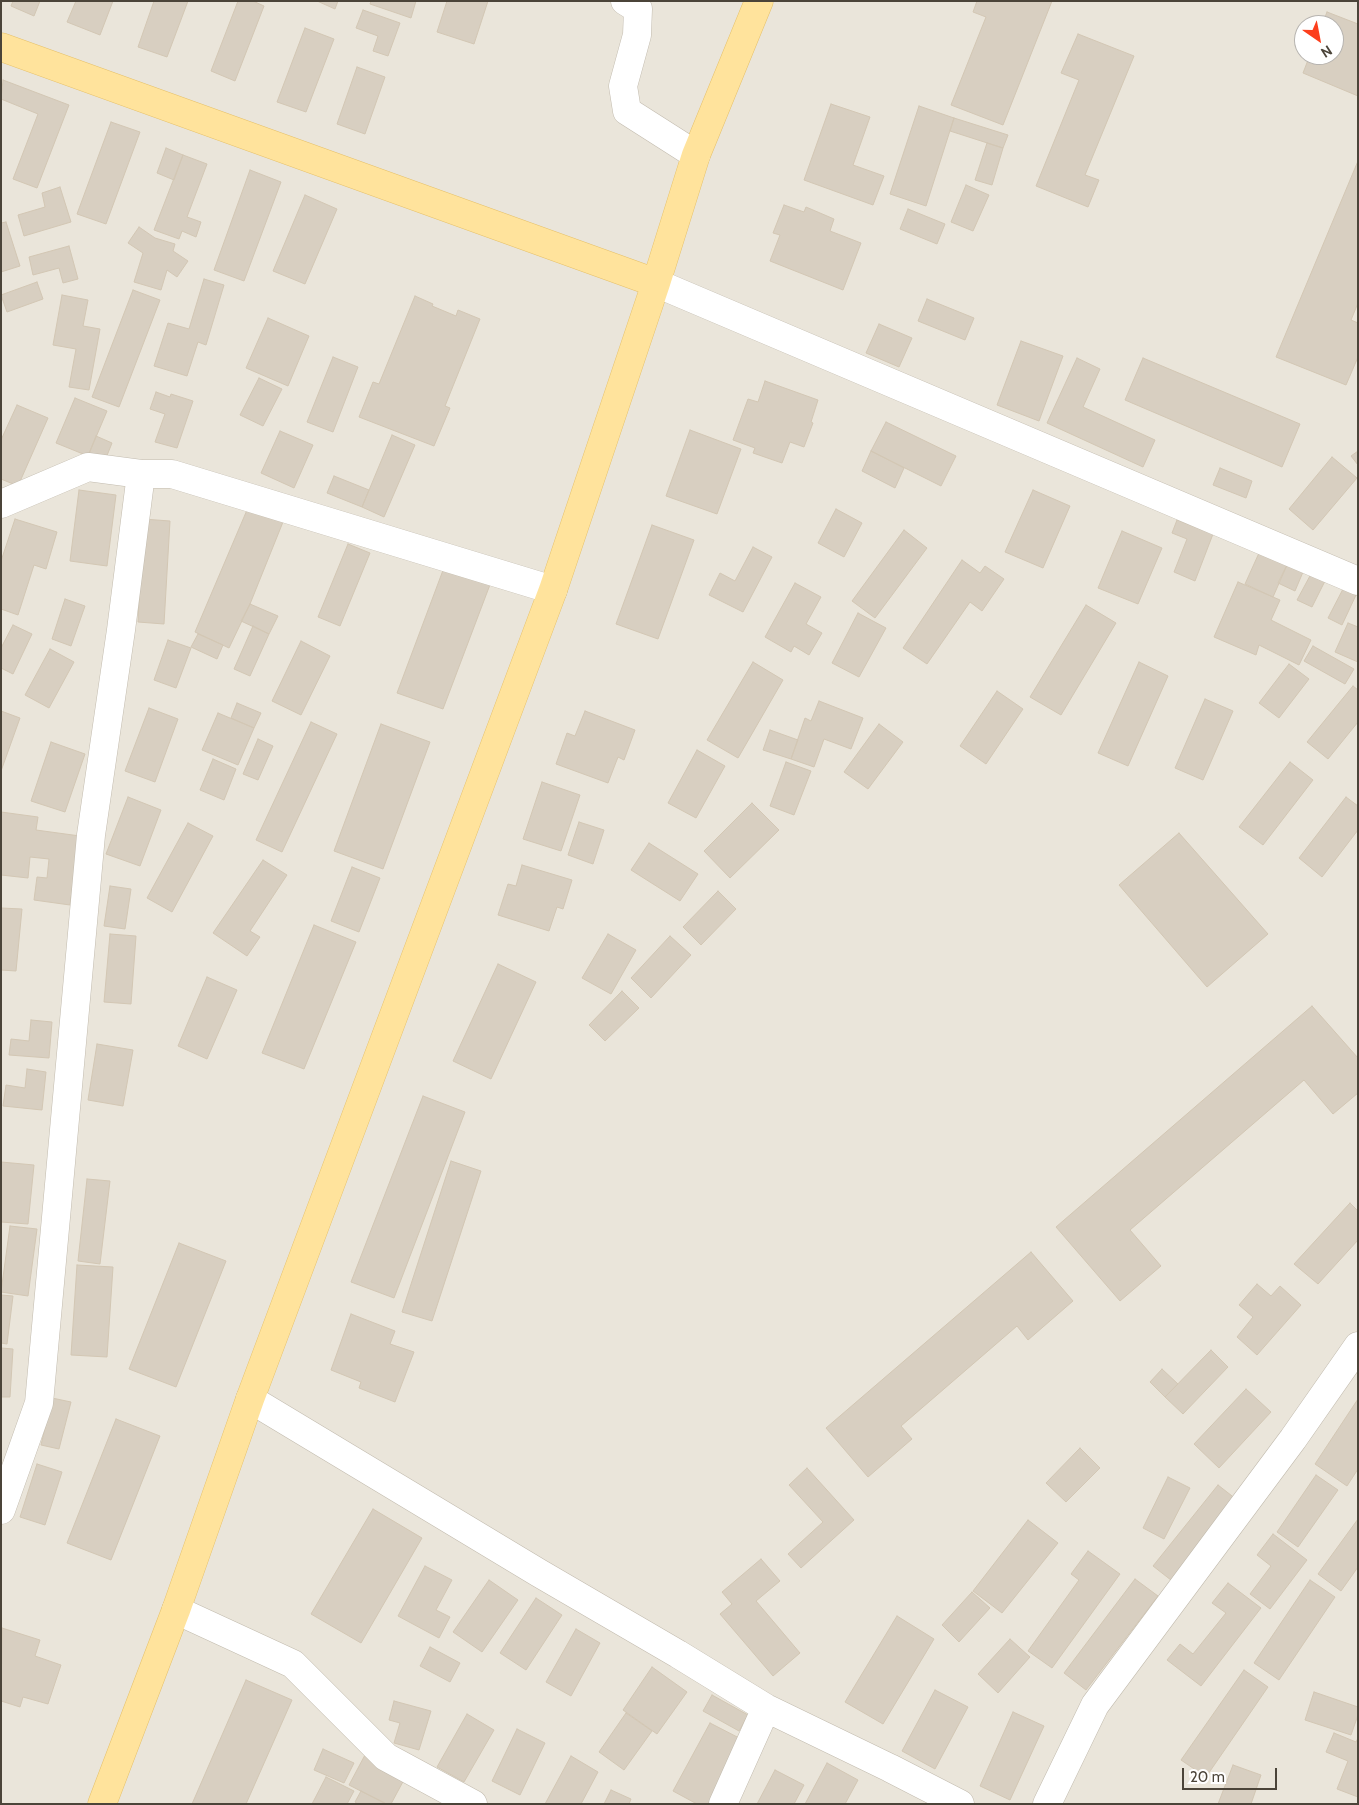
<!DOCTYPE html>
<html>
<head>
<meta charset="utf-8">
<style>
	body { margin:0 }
	#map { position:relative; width:1359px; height:1805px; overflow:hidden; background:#f6f3ec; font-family:Cabin,sans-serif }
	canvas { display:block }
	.frame { position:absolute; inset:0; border:2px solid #4b4439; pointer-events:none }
	.north { position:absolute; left:1294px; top:15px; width:50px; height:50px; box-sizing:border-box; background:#fff; border:1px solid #b7b4b0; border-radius:50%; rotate:147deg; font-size:14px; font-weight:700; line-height:20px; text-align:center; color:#4b4439 }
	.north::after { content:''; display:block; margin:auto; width:18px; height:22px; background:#fc3f1d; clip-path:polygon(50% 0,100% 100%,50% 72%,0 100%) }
	.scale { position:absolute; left:1182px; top:1768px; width:95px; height:22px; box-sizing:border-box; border:2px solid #4b4439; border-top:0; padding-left:6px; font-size:15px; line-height:18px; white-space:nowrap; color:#4b4439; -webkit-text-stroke:4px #fff; paint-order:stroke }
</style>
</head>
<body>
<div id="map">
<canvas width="1359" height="1805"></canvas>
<div class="frame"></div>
<div class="north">N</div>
<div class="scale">20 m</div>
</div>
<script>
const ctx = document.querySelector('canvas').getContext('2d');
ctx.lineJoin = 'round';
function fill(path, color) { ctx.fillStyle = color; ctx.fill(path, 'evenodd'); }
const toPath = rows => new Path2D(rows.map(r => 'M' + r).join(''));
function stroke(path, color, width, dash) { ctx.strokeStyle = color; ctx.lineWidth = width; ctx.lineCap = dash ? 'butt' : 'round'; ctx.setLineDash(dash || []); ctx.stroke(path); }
fill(toPath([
	[1,1,1358,1,1358,1804,1,1804],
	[1304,25,1334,25,1334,55,1304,55]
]), '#eae5da');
const building = toPath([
	[13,1,40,1,34,16,11,6,13,1],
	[76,1,113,1,100,35,67,22,76,1],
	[154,1,188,1,167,57,138,47,154,1],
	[238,1,253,1,264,6,235,81,211,71,238,1],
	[317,1,338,1,335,9,317,1],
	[371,1,416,1,411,18,370,4,371,1],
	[447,1,488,1,474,44,437,32,447,1],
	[977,1,1052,1,1003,125,951,105,986,17,973,12,977,1],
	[363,10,400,23,388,56,373,51,378,36,356,28,363,10],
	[1327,12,1358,24,1358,96,1303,73,1310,55,1334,55,1334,25,1322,25,1327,12],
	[305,28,334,39,306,112,277,102,305,28],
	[1078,34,1134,56,1085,175,1099,180,1088,207,1036,186,1079,80,1061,73,1078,34],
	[357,67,385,77,365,134,337,124,357,67],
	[3,80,69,105,37,188,13,179,38,114,1,99,3,80],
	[831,104,870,117,853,165,884,176,873,205,804,180,831,104],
	[919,106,954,118,926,206,890,194,919,106],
	[954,118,1008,135,1003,148,950,131,954,118],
	[111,122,140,132,106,224,77,214,111,122],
	[987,143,1003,148,992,185,975,180,987,143],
	[166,148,183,155,174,180,157,173,166,148],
	[183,155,207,164,187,217,201,222,196,237,182,231,179,239,154,230,183,155],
	[1358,161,1358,303,1351,320,1358,323,1358,357,1346,385,1276,357,1358,161],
	[250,170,281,182,244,281,214,270,250,170],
	[966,185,989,195,973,231,951,222,966,185],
	[60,187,71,222,24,236,18,215,45,207,42,193,60,187],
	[305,195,337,209,305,284,273,271,305,195],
	[784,205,804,212,806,207,834,219,830,231,861,243,843,290,770,261,780,235,773,233,784,205],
	[908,209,945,224,937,244,900,229,908,209],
	[6,222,20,266,1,272,1,223,6,222],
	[139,227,155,238,175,244,173,251,188,261,177,277,167,270,161,290,134,282,143,253,128,243,139,227],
	[69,246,78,279,63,283,59,268,33,275,29,257,69,246],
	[204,279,224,285,206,345,198,342,187,376,154,366,168,323,189,329,204,279],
	[37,282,43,299,7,312,1,295,37,282],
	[133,290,160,300,119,407,92,397,133,290],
	[62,295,88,300,83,326,100,329,89,390,69,387,76,349,53,345,62,295],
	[415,296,433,304,432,306,456,316,458,310,480,319,445,406,450,408,434,446,359,417,373,382,379,384,415,296],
	[927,299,974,318,965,340,918,321,927,299],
	[268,318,309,336,288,386,246,368,268,318],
	[879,324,912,338,899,367,866,353,879,324],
	[1021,341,1063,356,1039,421,997,405,1021,341],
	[333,357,358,367,333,432,307,422,333,357],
	[1077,358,1100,369,1083,407,1155,440,1143,467,1047,423,1077,358],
	[1143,358,1300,424,1282,467,1125,400,1143,358],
	[259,378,282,389,263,426,240,415,259,378],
	[765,381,818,400,811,422,813,423,804,447,790,442,782,463,753,453,755,448,733,440,748,399,758,402,765,381],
	[156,392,170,397,171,394,193,401,177,448,155,442,165,414,150,409,156,392],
	[75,398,107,411,88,456,56,443,75,398],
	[17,405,48,418,18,486,1,479,1,440,17,405],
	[886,422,956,456,941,486,871,451,886,422],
	[690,430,741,449,717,514,666,496,690,430],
	[280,431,313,445,294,488,261,473,280,431],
	[392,435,415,445,384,517,362,507,392,435],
	[96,436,112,443,104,463,88,456,96,436],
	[871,451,904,468,895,488,862,471,871,451],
	[1358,451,1358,465,1351,456,1358,451],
	[1332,457,1357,478,1313,530,1289,509,1332,457],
	[1220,468,1252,481,1246,498,1213,485,1220,468],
	[334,476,369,490,362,507,327,493,334,476],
	[79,490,116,495,107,566,70,561,79,490],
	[1033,490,1070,506,1043,568,1005,552,1033,490],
	[250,503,285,517,250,604,229,648,195,632,250,503],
	[836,509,862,523,844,557,818,543,836,509],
	[15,519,57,532,46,569,34,565,18,615,1,609,1,561,15,519],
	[143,519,170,521,164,624,138,622,143,519],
	[1177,520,1213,534,1195,581,1174,572,1187,539,1172,533,1177,520],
	[652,525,694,540,658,639,616,624,652,525],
	[904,530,927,548,875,618,852,601,904,530],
	[1122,531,1162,548,1138,604,1098,588,1122,531],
	[348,544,370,553,340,626,318,617,348,544],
	[753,547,772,557,743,612,709,595,720,573,735,581,753,547],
	[1259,553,1287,565,1273,597,1245,584,1259,553],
	[962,560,980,573,985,566,1004,579,982,611,970,602,927,664,903,648,962,560],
	[445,565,491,582,443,709,397,693,445,565],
	[1287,565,1303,572,1295,591,1278,583,1287,565],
	[1311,574,1325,581,1312,607,1297,600,1311,574],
	[1238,582,1280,600,1271,620,1311,640,1299,665,1259,645,1256,655,1214,637,1238,582],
	[795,583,821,597,806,624,822,633,809,655,794,646,791,652,765,637,795,583],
	[1343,589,1356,595,1342,625,1328,618,1343,589],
	[65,599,85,606,71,646,52,639,65,599],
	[250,604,278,616,269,634,241,621,250,604],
	[1086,605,1116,623,1061,715,1030,697,1086,605],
	[858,613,886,628,859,677,832,663,858,613],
	[1348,623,1358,627,1358,662,1335,652,1348,623],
	[13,625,32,634,13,674,1,668,1,648,13,625],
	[253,626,269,634,250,676,234,669,253,626],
	[198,634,223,645,217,659,191,647,198,634],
	[168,640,191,648,176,688,154,680,168,640],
	[301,641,330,656,301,715,272,701,301,641],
	[1313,646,1354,669,1345,684,1304,661,1313,646],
	[50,649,74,662,49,708,25,695,50,649],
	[753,662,783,680,738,758,707,740,753,662],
	[1139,662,1168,676,1128,766,1098,753,1139,662],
	[1289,664,1309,679,1279,718,1259,703,1289,664],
	[1353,686,1358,690,1358,722,1328,759,1307,742,1353,686],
	[997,691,1023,709,986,764,960,746,997,691],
	[1205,699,1233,711,1203,780,1175,768,1205,699],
	[819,701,863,718,851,749,824,739,814,767,791,759,805,718,811,721,819,701],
	[237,703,261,713,254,728,231,718,237,703],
	[149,708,178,719,155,782,125,771,149,708],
	[1,711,20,718,1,771,1,711],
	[585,711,635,730,624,760,618,757,608,783,556,764,567,733,575,736,585,711],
	[218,713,254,728,238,765,202,750,218,713],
	[311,722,337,734,282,852,256,840,311,722],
	[381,724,430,742,383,869,334,851,381,724],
	[879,724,903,742,868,789,844,772,879,724],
	[770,730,798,740,791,759,763,750,770,730],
	[258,739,273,746,258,780,243,774,258,739],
	[51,742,85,754,65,812,31,801,51,742],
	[697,750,725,766,696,818,668,803,697,750],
	[213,759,236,769,224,800,200,790,213,759],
	[786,762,811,771,794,815,770,806,786,762],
	[1290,762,1313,780,1263,845,1239,827,1290,762],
	[542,782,580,795,561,851,523,839,542,782],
	[128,797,161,810,140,866,106,854,128,797],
	[1346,797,1358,806,1358,830,1322,877,1299,858,1346,797],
	[752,803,779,830,730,878,704,851,752,803],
	[1,812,38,817,36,830,80,836,70,905,34,900,37,877,47,878,49,859,30,857,28,878,1,875,1,812],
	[579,822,604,830,593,864,568,855,579,822],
	[188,823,213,836,172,912,147,898,188,823],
	[1179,833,1268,934,1207,987,1119,885,1179,833],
	[649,843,698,874,680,901,631,870,649,843],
	[263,860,287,875,250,931,260,937,247,956,213,933,263,860],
	[522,865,572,880,563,909,557,907,549,931,498,915,508,884,516,886,522,865],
	[352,867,380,878,359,932,331,921,352,867],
	[110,886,131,889,125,929,104,926,110,886],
	[718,891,736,909,701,945,683,927,718,891],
	[1,908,22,909,16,971,1,970,1,908],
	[314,925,356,942,304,1069,262,1053,314,925],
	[110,934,136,936,131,1004,104,1002,110,934],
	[608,934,636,950,611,994,582,978,608,934],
	[670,936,691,955,651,998,631,978,670,936],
	[498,964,536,982,491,1079,453,1061,498,964],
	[207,977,237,990,207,1059,178,1046,207,977],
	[622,991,639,1008,605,1041,589,1025,622,991],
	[1312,1006,1358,1058,1358,1093,1333,1114,1304,1080,1130,1230,1161,1266,1120,1301,1056,1227,1312,1006],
	[31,1020,52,1022,49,1058,9,1055,11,1039,29,1041,31,1020],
	[97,1044,133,1050,123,1106,88,1100,97,1044],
	[27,1069,46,1072,42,1110,3,1106,6,1085,25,1088,27,1069],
	[423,1096,465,1112,394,1298,351,1282,423,1096],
	[451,1161,481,1171,432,1321,402,1312,451,1161],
	[1,1162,34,1165,28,1224,1,1222,1,1162],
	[87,1179,110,1181,100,1264,78,1261,87,1179],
	[1350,1203,1358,1211,1358,1240,1318,1284,1294,1264,1350,1203],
	[10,1226,37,1229,28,1296,1,1292,10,1226],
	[179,1243,226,1261,176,1387,129,1369,179,1243],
	[1031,1252,1073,1301,1028,1340,1017,1326,901,1426,912,1439,868,1477,826,1428,1031,1252],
	[77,1265,113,1267,107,1357,71,1355,77,1265],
	[1257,1284,1271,1296,1280,1286,1301,1305,1257,1355,1237,1337,1253,1317,1239,1305,1257,1284],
	[1,1295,13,1296,7,1344,1,1343,1,1295],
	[351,1314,395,1331,390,1344,414,1352,395,1402,359,1388,361,1382,331,1370,351,1314],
	[1,1348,13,1349,10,1397,1,1397,1,1348],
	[1211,1350,1228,1367,1183,1414,1165,1397,1211,1350],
	[1162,1369,1178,1384,1165,1397,1150,1382,1162,1369],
	[1246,1389,1271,1412,1219,1468,1194,1444,1246,1389],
	[52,1398,71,1402,59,1449,41,1445,52,1398],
	[1358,1399,1358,1469,1347,1486,1315,1464,1358,1399],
	[116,1419,160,1436,111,1560,67,1543,116,1419],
	[1080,1448,1100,1468,1066,1502,1046,1483,1080,1448],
	[37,1464,62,1472,45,1525,20,1517,37,1464],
	[807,1468,854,1520,801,1568,788,1554,823,1522,789,1485,807,1468],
	[1316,1475,1338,1490,1298,1547,1277,1532,1316,1475],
	[1168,1477,1190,1488,1164,1539,1143,1528,1168,1477],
	[1218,1485,1241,1503,1176,1584,1153,1566,1218,1485],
	[373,1509,422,1538,361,1643,311,1614,373,1509],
	[1358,1519,1358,1567,1341,1591,1318,1574,1358,1519],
	[1028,1520,1058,1543,1002,1613,973,1591,1028,1520],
	[1273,1534,1307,1560,1270,1609,1250,1594,1271,1566,1257,1555,1273,1534],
	[1088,1551,1120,1574,1052,1668,1028,1651,1079,1580,1071,1574,1088,1551],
	[761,1559,780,1581,756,1601,800,1653,773,1676,720,1614,732,1604,722,1592,761,1559],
	[425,1566,452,1580,436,1610,450,1617,439,1638,398,1616,425,1566],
	[1135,1579,1158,1596,1086,1690,1064,1673,1135,1579],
	[489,1580,518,1600,482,1652,453,1632,489,1580],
	[1310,1580,1335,1597,1279,1680,1254,1663,1310,1580],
	[1228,1583,1261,1608,1201,1686,1167,1660,1180,1644,1193,1654,1226,1613,1212,1603,1228,1583],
	[972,1592,990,1608,959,1642,942,1625,972,1592],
	[536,1598,562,1615,526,1670,500,1653,536,1598],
	[897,1616,934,1639,883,1724,845,1702,897,1616],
	[2,1628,40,1640,35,1656,61,1665,48,1704,23,1697,20,1707,1,1701,2,1628],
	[576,1629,600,1643,571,1696,546,1682,576,1629],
	[1010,1639,1030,1657,998,1693,978,1674,1010,1639],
	[430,1647,460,1663,450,1682,420,1666,430,1647],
	[652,1667,687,1692,657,1734,623,1710,652,1667],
	[1244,1670,1268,1687,1206,1777,1181,1760,1244,1670],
	[246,1680,292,1700,246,1804,192,1804,246,1680],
	[935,1690,968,1707,935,1769,902,1751,935,1690],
	[1314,1692,1358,1707,1358,1715,1351,1735,1305,1720,1314,1692],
	[712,1695,748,1715,739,1731,703,1711,712,1695],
	[394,1701,431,1711,419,1750,394,1743,400,1723,389,1720,394,1701],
	[1013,1712,1044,1726,1010,1800,980,1786,1013,1712],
	[626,1713,652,1731,624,1770,599,1752,626,1713],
	[467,1714,494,1730,464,1782,437,1767,467,1714],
	[710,1723,743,1740,709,1804,697,1804,673,1791,710,1723],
	[517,1729,545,1743,520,1795,492,1781,517,1729],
	[1334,1733,1356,1742,1358,1738,1358,1797,1337,1789,1348,1761,1326,1752,1334,1733],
	[323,1749,354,1763,344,1783,314,1770,323,1749],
	[365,1755,406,1776,391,1804,386,1804,349,1785,365,1755],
	[571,1756,598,1772,581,1804,545,1804,571,1756],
	[827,1763,858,1780,845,1804,805,1804,827,1763],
	[1233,1765,1261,1775,1251,1804,1218,1804,1233,1765],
	[775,1770,804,1785,794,1804,757,1804,775,1770],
	[326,1777,354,1791,347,1804,312,1804,326,1777],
	[611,1790,631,1799,629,1804,604,1804,611,1790],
	[361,1791,385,1803,385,1804,358,1804,355,1802,361,1791]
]);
fill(building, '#d8cfc1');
stroke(building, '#d3c7b4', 1);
const minor = toPath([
	[625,1,638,9,637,35,623,86,627,111,696,155],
	[656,283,1358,581],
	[1,504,88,467,141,474,172,474,553,590],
	[250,1399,539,1573,678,1654,766,1708,890,1768,960,1804],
	[1,1510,39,1403,91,835,121,630,141,474],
	[176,1610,293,1664,386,1757,473,1804],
	[723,1804,766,1708],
	[1047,1804,1095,1705,1293,1439,1358,1346]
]);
const major = toPath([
	[1,47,656,283],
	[102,1804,176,1610,250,1399,553,590,656,283,696,155,759,1]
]);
stroke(minor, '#c2bbae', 29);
stroke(major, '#e6c16a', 29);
stroke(minor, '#fff', 28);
stroke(major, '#ffe39c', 28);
</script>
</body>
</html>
